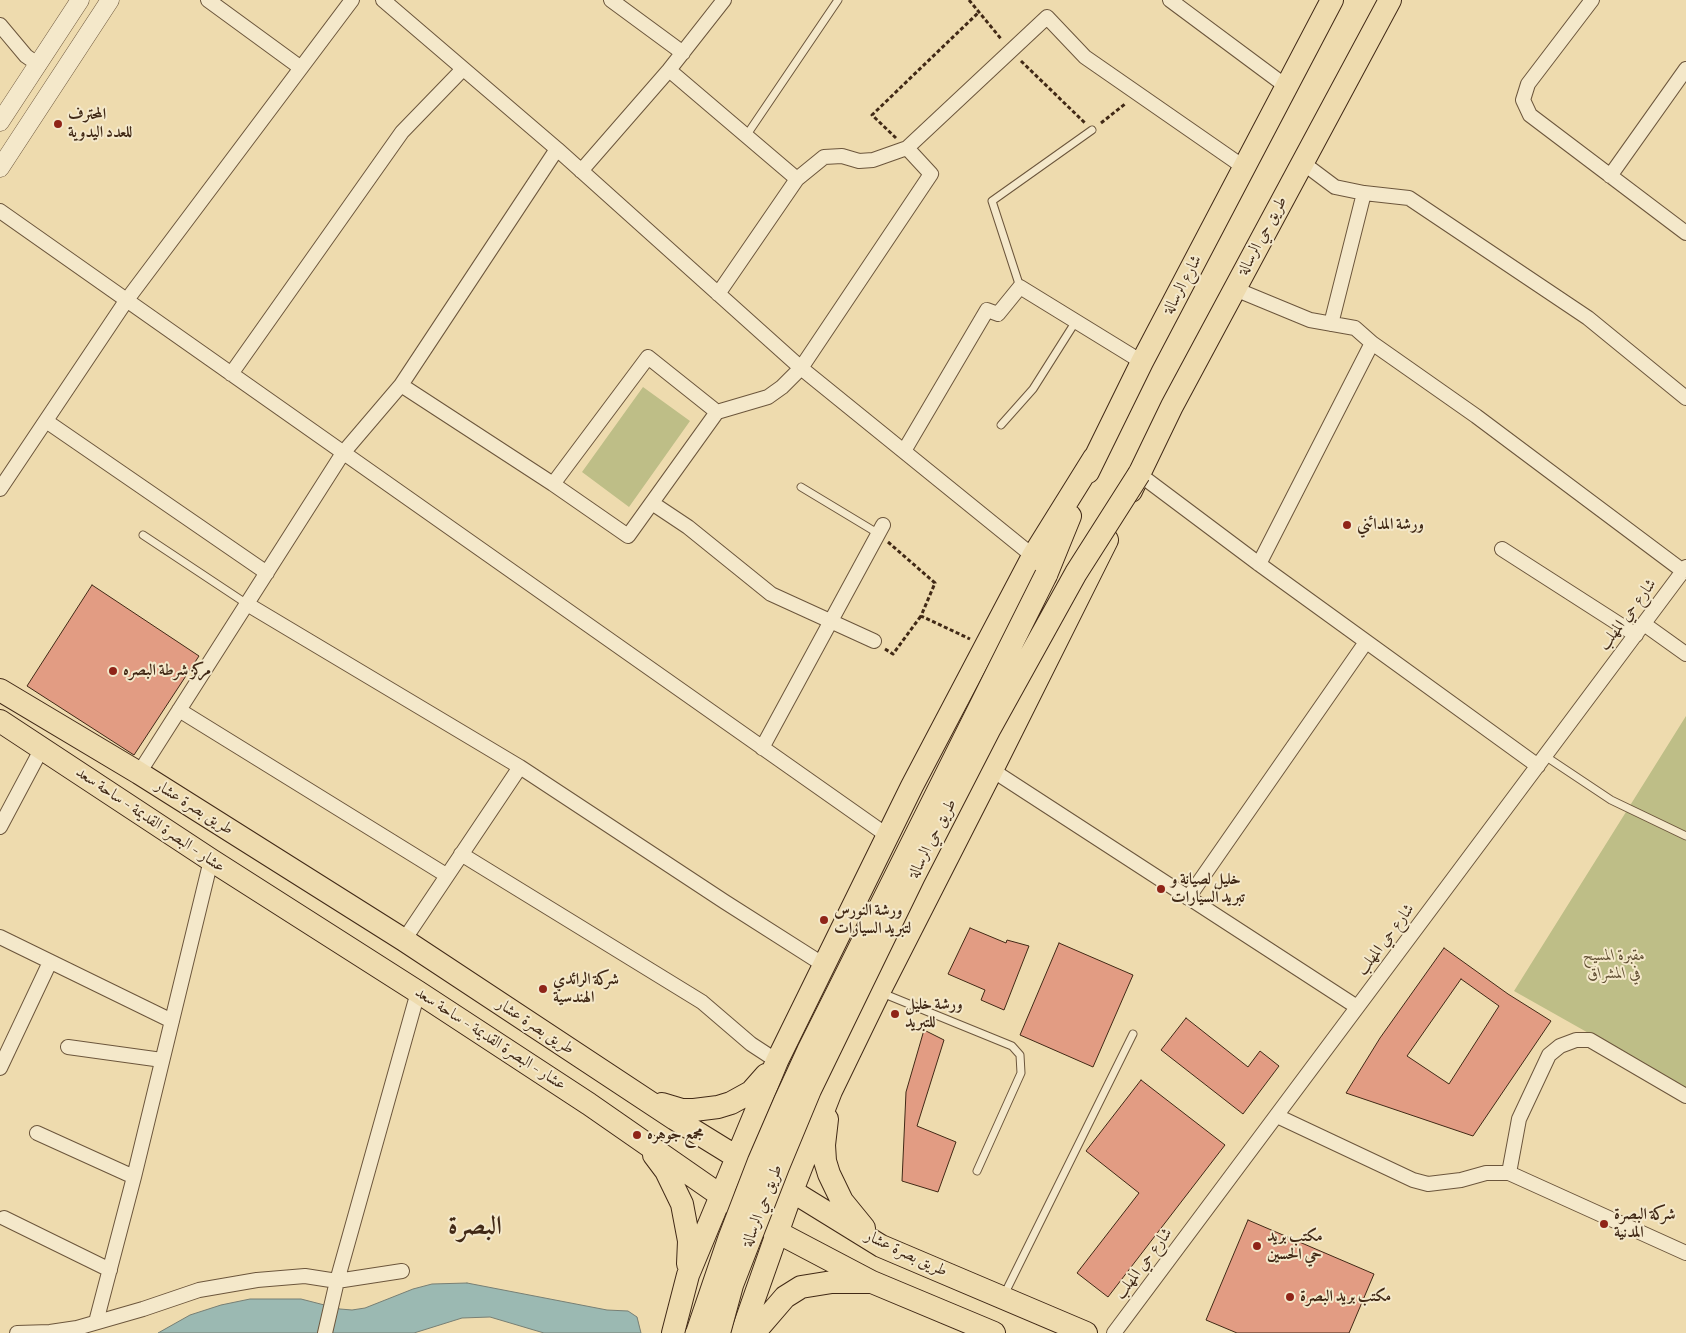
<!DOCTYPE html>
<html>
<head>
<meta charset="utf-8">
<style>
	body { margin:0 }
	canvas { display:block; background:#eedbae }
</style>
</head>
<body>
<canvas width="1686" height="1333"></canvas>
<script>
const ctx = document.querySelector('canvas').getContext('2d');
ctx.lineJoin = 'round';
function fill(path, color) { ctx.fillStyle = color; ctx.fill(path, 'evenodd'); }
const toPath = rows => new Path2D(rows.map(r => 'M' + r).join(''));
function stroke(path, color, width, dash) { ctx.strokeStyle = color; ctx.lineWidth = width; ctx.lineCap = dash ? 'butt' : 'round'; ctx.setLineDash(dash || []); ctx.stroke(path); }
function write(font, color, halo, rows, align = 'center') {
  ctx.font = font + ' "Libre Bodoni",Amiri,serif'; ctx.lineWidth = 4; ctx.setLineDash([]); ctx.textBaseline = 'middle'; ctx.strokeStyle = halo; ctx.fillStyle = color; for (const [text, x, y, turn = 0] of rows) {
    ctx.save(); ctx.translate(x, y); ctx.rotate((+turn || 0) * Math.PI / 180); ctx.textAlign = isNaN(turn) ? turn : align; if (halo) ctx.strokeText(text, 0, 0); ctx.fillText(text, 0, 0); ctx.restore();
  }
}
fill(toPath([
	[643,387,690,421,629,507,582,472],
	[1686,716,1686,1088,1514,991]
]), '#bebe87');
const water = toPath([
	[467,1283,607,1310,628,1311,637,1317,641,1333,544,1333,490,1317,462,1318,414,1333,158,1333,190,1315,221,1305,250,1299,301,1299,340,1309,352,1310,365,1308,413,1289,432,1284,467,1283]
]);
fill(water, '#9bb9b2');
stroke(water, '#777f74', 1);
const building = toPath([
	[92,585,199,656,134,755,27,686,92,585],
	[970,928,1006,943,1007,940,1029,946,1004,1010,981,1000,985,990,948,974,970,928],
	[1059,943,1133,975,1093,1067,1020,1035,1059,943],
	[1444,948,1508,994,1551,1021,1473,1136,1346,1093,1380,1038,1444,948],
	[1461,979,1499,1006,1449,1084,1407,1056,1461,979],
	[1186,1018,1248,1067,1260,1051,1279,1066,1243,1114,1161,1050,1186,1018],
	[924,1030,944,1040,917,1126,956,1142,938,1192,902,1181,906,1092,924,1030],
	[1141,1080,1225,1145,1108,1297,1077,1273,1139,1193,1086,1151,1141,1080],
	[1248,1220,1374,1274,1349,1333,1237,1333,1206,1320,1248,1220]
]);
fill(building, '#e29c83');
stroke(building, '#412916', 1);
const service = toPath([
	[746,136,838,0],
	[1020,287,992,201,1092,130],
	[1001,425,1033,389,1076,321],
	[801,487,879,534],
	[143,535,247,604],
	[1545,756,1611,800,1686,836],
	[882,993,1012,1046,1020,1055,1021,1073,977,1171],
	[1004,1295,1133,1034]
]);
const minor = toPath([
	[208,0,301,68],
	[383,0,557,149,801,368,1033,556],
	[611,0,683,53],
	[1170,0,1287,87],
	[1592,0,1528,84,1523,100,1530,115,1686,233],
	[0,25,26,56,39,65],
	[669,70,797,179],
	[1303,163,1335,187,1364,193,1409,198,1588,318,1686,398],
	[581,171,669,70,724,0],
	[1610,176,1686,69],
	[0,211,888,836],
	[1235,289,1310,320,1355,328,1372,343,1476,416,1683,571],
	[718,294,797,179,824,157,842,156,859,161,873,160,907,148],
	[1331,324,1364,193],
	[231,374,402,132,463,69],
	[401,385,553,484,628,536,717,412,768,397,782,387,801,368,931,174,907,148,1047,17,1085,57,1245,168],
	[46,421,267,573],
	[904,451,987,310,998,314,1020,287,1142,362],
	[1139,474,1259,564,1538,766],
	[553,484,648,357,717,412],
	[0,489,126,301,352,0],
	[652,503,688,527,771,594,874,641],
	[1502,549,1636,635],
	[1259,564,1372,343],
	[247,604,520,767,725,902,824,965],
	[1644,624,1686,654],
	[179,710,446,875],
	[762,748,883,525],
	[992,770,1357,1007],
	[139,773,343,453,401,385,557,149],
	[0,827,42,748],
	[461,854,702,1002,751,1044,777,1061],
	[1188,898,1366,642],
	[0,937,172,1021],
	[404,940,520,767],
	[68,1047,162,1060],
	[0,1068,50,962],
	[1277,1116,1413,1180,1428,1184,1461,1180,1486,1173,1509,1173,1686,1253],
	[37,1133,134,1177],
	[1509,1173,1519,1119,1549,1055,1560,1046,1576,1040,1590,1040,1686,1096],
	[4,1218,110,1270],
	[96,1322,134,1177,211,860],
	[17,1333,50,1332,77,1328,143,1309,199,1290,257,1280,305,1276,337,1281,402,1271],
	[325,1333,337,1281,418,992],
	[1114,1333,1686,567]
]);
const tertiary = toPath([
	[0,122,80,0],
	[0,168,110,0]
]);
const primary = toPath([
	[1088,472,1142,362,1332,0],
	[1131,491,1172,406,1390,0],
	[1046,575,1070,516],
	[0,690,139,773,404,940,675,1119,881,1246,1086,1333],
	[0,721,211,860,418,992,589,1104,717,1193,777,1232,872,1282,994,1333],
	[662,1104,682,1110,694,1110,718,1107,731,1103,751,1092,766,1075],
	[827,1119,824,1145,825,1161,829,1174,842,1201,864,1228],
	[654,1155,666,1171,682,1204,689,1241,688,1264],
	[673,1333,688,1275,777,1061,912,786,1033,556,1094,458],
	[742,1333,792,1191,831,1091,879,992,992,770,1107,540],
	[754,1333,785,1297,801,1287,832,1282,868,1282]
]);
stroke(service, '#6c563c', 9);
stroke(minor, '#6c563c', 16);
stroke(tertiary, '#6c563c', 19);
stroke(primary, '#412916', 24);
stroke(toPath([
	[969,0,1002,40],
	[1021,61,1085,123],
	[1101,123,1125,104],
	[896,138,872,115,979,12],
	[888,542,935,583,921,616,970,639],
	[885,649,893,654,921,616]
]), '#412916', 3, [4, 2.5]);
stroke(service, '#f4e8ca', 7);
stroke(minor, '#f4e8ca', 14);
stroke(tertiary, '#f4e8ca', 18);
stroke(primary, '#eedbae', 22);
const primaryBridge = toPath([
	[697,1333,729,1239,759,1161,785,1101,808,1051,1046,575],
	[719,1333,732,1285,778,1167,810,1090,914,876,989,730,1076,573,1139,474]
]);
stroke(primaryBridge, '#412916', 24, []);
stroke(primaryBridge, '#eedbae', 22);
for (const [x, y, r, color] of [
	[58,124,5,"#8f2418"],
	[1347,525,5,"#8f2418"],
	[113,671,5,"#8f2418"],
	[1161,889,5,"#8f2418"],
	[824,920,5,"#8f2418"],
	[543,989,5,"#8f2418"],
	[895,1014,5,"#8f2418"],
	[637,1135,5,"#8f2418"],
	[1604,1224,5,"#8f2418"],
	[1257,1246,5,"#8f2418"],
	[1290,1297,5,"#8f2418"]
]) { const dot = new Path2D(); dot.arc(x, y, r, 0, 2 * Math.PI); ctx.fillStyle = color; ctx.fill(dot); stroke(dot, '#f4e8ca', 2); }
write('bold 16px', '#412916', '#f4e8ca', [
	["المحترف",68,115],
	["للعدد اليدوية",68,133],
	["ورشة المدائني",1357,525],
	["مركز شرطة البصره",123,671],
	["خليل لصيانة و",1171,880],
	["تبريد السيارات",1171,898],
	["ورشة النورس",834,911],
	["لتبريد السيارات",834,929],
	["شركة الرائدي",553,980],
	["الهندسية",553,998],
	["ورشة خليل",905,1005],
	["للتبريد",905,1023],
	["مجمع جوهره",647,1135],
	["شركة البصرة",1614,1215],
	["المدنية",1614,1233],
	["مكتب بريد",1267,1237],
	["حي الحسين",1267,1255],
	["مكتب بريد البصرة",1300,1297]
], 'left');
write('16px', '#412916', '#f4e8ca', [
	["طريق حي الرسالة",1263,236,-62],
	["شارع الرسالة",1183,285,-62],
	["شارع حي المهلب",1628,615,-53],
	["طريق بصرة عشار",194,808,32],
	["عشار - البصرة القديمة - ساحة سعد",150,820,34],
	["طريق حي الرسالة",933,839,-63],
	["شارع حي المهلب",1386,940,-53],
	["طريق بصرة عشار",535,1027,33],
	["عشار - البصرة القديمة - ساحة سعد",490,1039,33],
	["طريق حي الرسالة",763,1206,-69],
	["طريق بصرة عشار",906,1254,25],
	["شارع حي المهلب",1144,1264,-53]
]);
write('italic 16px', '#604e32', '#f4e8ca', [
	["مقبرة المسيح",1614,956],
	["في المشراق",1614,974]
]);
write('bold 26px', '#412916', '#f4e8ca', [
	["البصرة",475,1228]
]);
</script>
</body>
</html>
